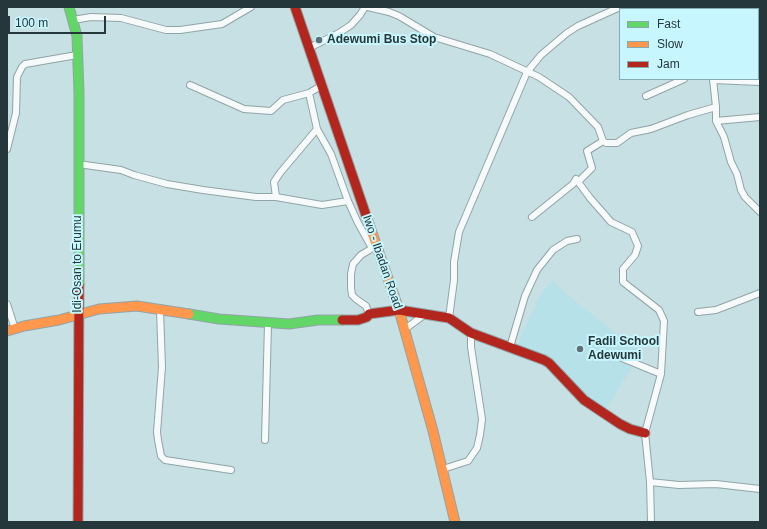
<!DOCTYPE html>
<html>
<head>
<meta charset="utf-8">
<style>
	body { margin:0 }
	#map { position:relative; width:767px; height:529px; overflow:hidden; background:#c7e0e3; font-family:Helvetica,sans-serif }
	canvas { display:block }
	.frame { position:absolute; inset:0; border:8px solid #25373a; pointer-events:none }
	.legend { position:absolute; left:619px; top:8px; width:140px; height:72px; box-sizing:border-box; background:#c7f6fe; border:1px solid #86aab0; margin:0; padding:5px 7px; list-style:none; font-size:12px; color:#25373a }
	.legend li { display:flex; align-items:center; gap:8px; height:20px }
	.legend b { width:20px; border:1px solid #86aab0 }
	.scale { position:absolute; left:8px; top:16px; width:98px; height:18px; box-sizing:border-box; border:2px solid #25373a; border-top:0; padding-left:5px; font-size:12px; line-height:14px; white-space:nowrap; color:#25373a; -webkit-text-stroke:3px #c7f6fe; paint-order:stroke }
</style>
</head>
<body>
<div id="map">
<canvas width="767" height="529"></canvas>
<div class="frame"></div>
<ul class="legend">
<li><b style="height:5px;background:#63d668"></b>Fast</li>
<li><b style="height:5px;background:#ff974d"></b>Slow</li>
<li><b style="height:5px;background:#b3261e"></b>Jam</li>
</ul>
<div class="scale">100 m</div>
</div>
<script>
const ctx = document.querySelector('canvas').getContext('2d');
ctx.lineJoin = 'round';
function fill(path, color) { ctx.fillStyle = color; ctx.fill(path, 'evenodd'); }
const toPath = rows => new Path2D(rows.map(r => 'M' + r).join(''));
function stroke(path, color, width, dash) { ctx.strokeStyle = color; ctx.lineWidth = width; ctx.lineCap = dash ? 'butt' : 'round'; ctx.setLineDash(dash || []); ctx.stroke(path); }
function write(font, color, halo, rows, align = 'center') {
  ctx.font = font + ' Helvetica,sans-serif'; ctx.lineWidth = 4; ctx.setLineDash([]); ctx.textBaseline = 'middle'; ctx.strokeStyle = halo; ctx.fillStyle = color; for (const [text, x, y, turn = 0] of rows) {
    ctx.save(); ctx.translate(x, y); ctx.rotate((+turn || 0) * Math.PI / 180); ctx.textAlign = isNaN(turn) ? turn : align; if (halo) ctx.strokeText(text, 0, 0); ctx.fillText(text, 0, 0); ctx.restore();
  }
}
fill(toPath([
	[552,280,565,293,641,353,605,410,589,399,544,360,517,345,540,296]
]), '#b7e1e8');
const street = toPath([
	[368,7,389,12,399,16,434,37,490,54,539,77,569,97,598,127,603,141,606,143,617,143,631,133,651,129,688,115,716,107],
	[660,7,664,9],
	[73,20,91,17,121,18,166,30,180,30,222,24,251,7],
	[309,48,339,33,351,25,360,15,365,7],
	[713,79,716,107,716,121,724,137,731,162,737,174,741,190,745,197,760,212],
	[713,80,760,82],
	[190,85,244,109,271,111,283,100,309,93,321,86],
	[309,93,317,129,331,154,348,201,358,223,372,248],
	[646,96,684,79],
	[716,121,760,117],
	[7,149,16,113,17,77,22,67,25,64,77,55],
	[78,164,121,170,134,175,167,184,203,190,256,197,276,197,322,205,348,201],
	[576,179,590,198,611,222,632,232,638,246,635,255,623,269,623,282,659,310,664,321,661,374,645,433,650,482,651,522],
	[276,197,274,182,280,173,317,129],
	[532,217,573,184,576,179,578,182,592,168,587,151,603,141],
	[7,304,15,329],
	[160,310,162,367,157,432,158,440,161,456,165,460,231,470],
	[698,312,716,310,760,293],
	[369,314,366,306,356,299,352,295,351,288,351,274,353,264,361,255,376,246],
	[449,318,454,280,454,262,459,232,527,72,541,55,567,33,578,26,620,7],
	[405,329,424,315],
	[510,347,525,296,537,270,553,250,567,241,577,239],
	[622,358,661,374],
	[265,440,268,323],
	[443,469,468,461,477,448,480,435,482,419,471,347,471,333],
	[650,482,679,485,716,484,760,489]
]);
const fast = toPath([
	[69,7,77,36,79,93,79,285],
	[189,314,219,319,289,324,318,320,342,320]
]);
const slow = toPath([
	[370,227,399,310,433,431,455,522],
	[7,331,24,326,59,320,99,309,137,306,189,314]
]);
const jam = toPath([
	[295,7,370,227],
	[342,320,358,320,367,317,369,314,399,310,449,318,471,333,544,360,549,363,584,400,620,424,630,429,645,433],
	[78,522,79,285]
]);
stroke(street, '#91a4a6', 8);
stroke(fast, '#91a4a6', 11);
stroke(slow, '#91a4a6', 11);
stroke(jam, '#91a4a6', 11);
stroke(street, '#f7fafb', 6);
stroke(fast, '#63d668', 9);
stroke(slow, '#ff974d', 9);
stroke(jam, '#b3261e', 9);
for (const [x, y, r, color] of [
	[319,40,4,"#5e7275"],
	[580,349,4,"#5e7275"]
]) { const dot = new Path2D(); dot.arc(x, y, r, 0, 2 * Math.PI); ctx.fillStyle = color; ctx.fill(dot); stroke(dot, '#c7f6fe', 1.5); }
write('bold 12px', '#25373a', '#c7f6fe', [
	["Adewumi Bus Stop",327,40],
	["Fadil School",588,342],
	["Adewumi",588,356]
], 'left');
write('12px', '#25373a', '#c7f6fe', [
	["Iwo - Ibadan Road",382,262,71],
	["Idi-Osan to Erumu",78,264,-90]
]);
</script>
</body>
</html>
